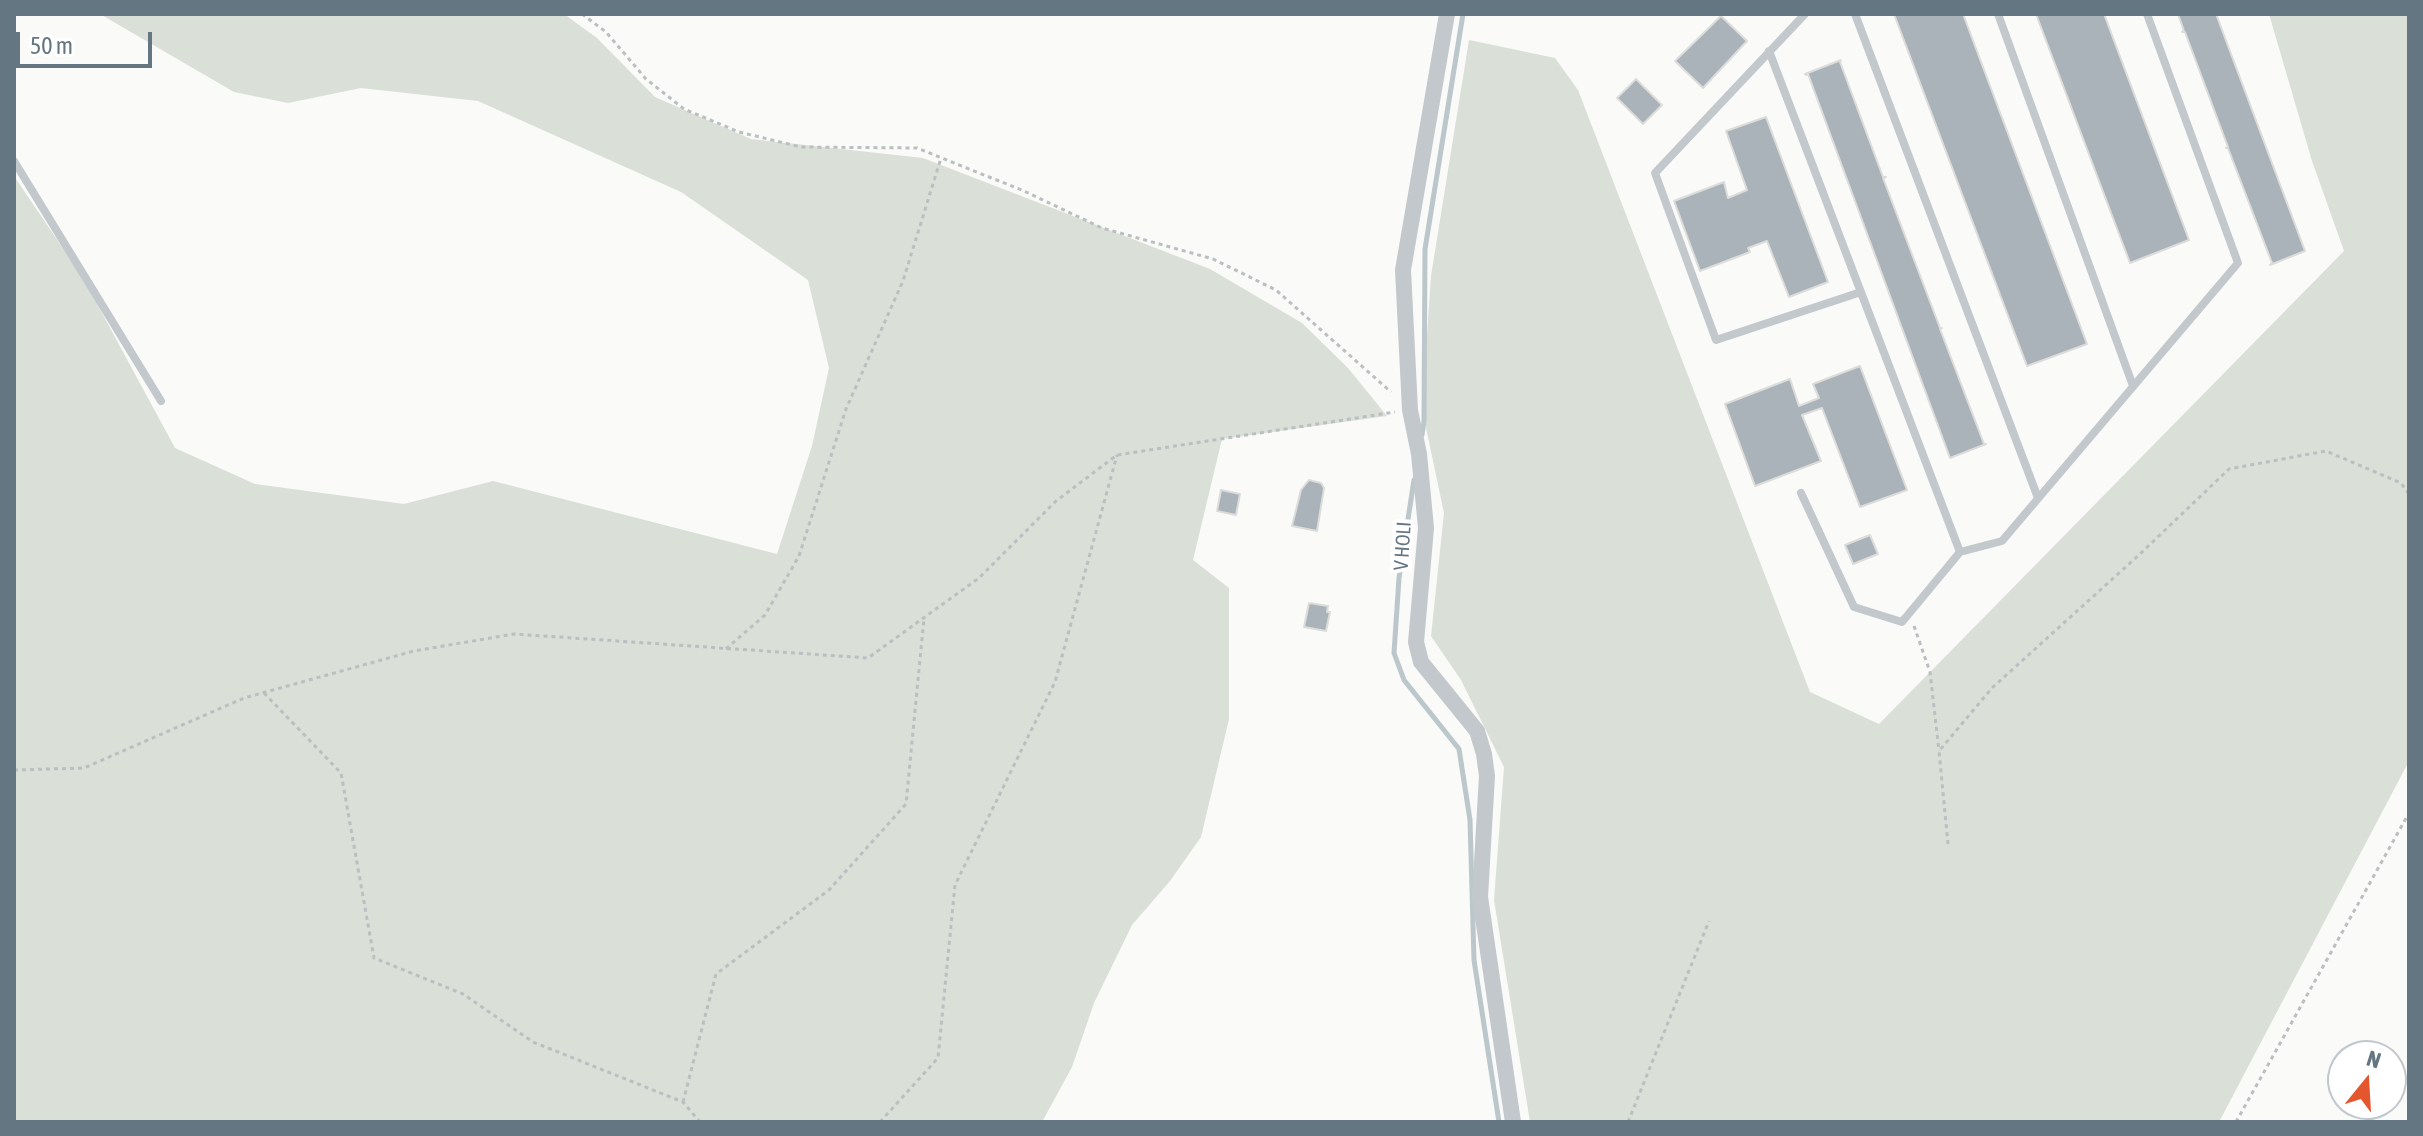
<!DOCTYPE html>
<html>
<head>
<meta charset="utf-8">
<style>
	body { margin:0 }
	#map { position:relative; width:2423px; height:1136px; overflow:hidden; background:#fafaf8; font-family:"Asap Condensed",sans-serif }
	canvas { display:block }
	.frame { position:absolute; inset:0; border:16px solid #657683; pointer-events:none }
	.north { position:absolute; left:2327px; top:1040px; width:80px; height:80px; box-sizing:border-box; background:#fff; border:2px solid #c1c8cd; border-radius:50%; rotate:18deg; font-size:22px; font-weight:700; line-height:32px; text-align:center; color:#657683 }
	.north::after { content:''; display:block; margin:auto; width:28px; height:36px; background:#e4572e; clip-path:polygon(50% 0,100% 100%,50% 72%,0 100%) }
	.scale { position:absolute; left:16px; top:32px; width:136px; height:36px; box-sizing:border-box; border:4px solid #657683; border-top:0; padding-left:10px; font-size:24px; line-height:28px; white-space:nowrap; color:#657683; -webkit-text-stroke:6px #fff; paint-order:stroke }
</style>
</head>
<body>
<div id="map">
<canvas width="2423" height="1136"></canvas>
<div class="frame"></div>
<div class="north">N</div>
<div class="scale">50 m</div>
</div>
<script>
const ctx = document.querySelector('canvas').getContext('2d');
ctx.lineJoin = 'round';
function fill(path, color) { ctx.fillStyle = color; ctx.fill(path, 'evenodd'); }
const toPath = rows => new Path2D(rows.map(r => 'M' + r).join(''));
function stroke(path, color, width, dash) { ctx.strokeStyle = color; ctx.lineWidth = width; ctx.lineCap = dash ? 'butt' : 'round'; ctx.setLineDash(dash || []); ctx.stroke(path); }
function write(font, color, halo, rows, align = 'center') {
  ctx.font = font + ' "Asap Condensed",sans-serif'; ctx.lineWidth = 8; ctx.setLineDash([]); ctx.textBaseline = 'middle'; ctx.strokeStyle = halo; ctx.fillStyle = color; for (const [text, x, y, turn = 0] of rows) {
    ctx.save(); ctx.translate(x, y); ctx.rotate((+turn || 0) * Math.PI / 180); ctx.textAlign = isNaN(turn) ? turn : align; if (halo) ctx.strokeText(text, 0, 0); ctx.fillText(text, 0, 0); ctx.restore();
  }
}
fill(toPath([
	[100,14,564,14,597,38,655,97,751,139,923,158,1210,269,1302,323,1348,368,1387,416,1222,439,1193,560,1229,588,1229,719,1201,837,1170,881,1132,925,1094,1003,1072,1067,1042,1122,14,1122,14,176,83,278,175,448,255,484,404,504,493,481,777,554,812,446,829,368,808,280,681,192,478,101,361,88,288,103,234,92],
	[2269,14,2409,14,2409,761,2219,1122,1530,1122,1494,900,1504,767,1461,680,1431,636,1444,513,1422,409,1431,276,1469,40,1555,58,1578,90,1810,692,1879,724,2344,251,2312,161]
]), '#dadfd7');
stroke(toPath([
	[1422,435,1424,421,1425,249,1463,14],
	[1414,480,1399,578,1394,653,1404,680,1459,749,1470,820,1474,960,1499,1122]
]), '#bbc7cb', 5);
const building = toPath([
	[1894,14,1963,14,2087,344,2027,366,1894,14],
	[2036,14,2104,14,2189,240,2130,263,2036,14],
	[2178,14,2216,14,2305,251,2270,265,2272,263,2228,148,2226,148,2228,147,2185,32,2182,32,2184,31,2178,14],
	[1721,16,1747,41,1703,88,1675,61,1721,16],
	[1841,60,1840,62,1883,177,1886,177,1883,178,1940,328,1942,328,1940,329,1984,444,1986,444,1950,458,1808,74,1806,75,1805,74,1841,60],
	[1636,79,1662,105,1643,124,1617,98,1636,79],
	[1766,117,1828,282,1789,297,1767,241,1748,248,1750,252,1700,271,1674,201,1724,182,1728,198,1747,190,1726,131,1766,117],
	[1860,366,1907,490,1860,507,1822,408,1802,415,1821,461,1755,486,1725,404,1790,379,1799,406,1819,398,1813,384,1860,366],
	[1309,480,1321,483,1324,488,1317,531,1292,526,1301,490,1309,480],
	[1221,490,1240,494,1236,515,1217,511,1221,490],
	[1870,535,1878,554,1853,564,1845,545,1870,535],
	[1309,603,1328,606,1327,612,1330,612,1326,631,1304,627,1309,603]
]);
fill(building, '#aab3b9');
stroke(building, '#dcdcda', 2);
stroke(toPath([
	[582,14,606,32,646,79,684,109,739,132,801,147,917,148,1024,191,1102,228,1213,259,1276,290,1391,392],
	[1914,626,1930,672,1939,751],
	[726,649,765,615,799,556,846,409,903,281,941,158],
	[264,693,341,773,374,958,463,994,533,1042,683,1102,700,1122],
	[14,770,84,768,244,698,414,651,514,634,868,658,979,578,1056,501,1117,455,1395,412],
	[1948,844,1939,751,1992,688,2140,554,2229,469,2326,451,2401,483,2409,494],
	[683,1102,716,974,829,890,906,804,924,618],
	[880,1122,938,1058,955,885,1055,682,1117,455],
	[1628,1122,1709,921],
	[2236,1122,2409,813]
]), '#bbbfc2', 3, [4, 4]);
stroke(toPath([
	[1805,14,1655,173,1716,340,1861,292],
	[1855,14,2038,498],
	[1998,14,2133,386],
	[1769,51,1960,552],
	[14,161,161,401],
	[1801,493,1854,607,1902,622,1960,552,2002,541,2238,263,2147,14]
]), '#c3c8cc', 8);
stroke(toPath([
	[1447,14,1403,270,1410,410,1419,454,1426,528,1416,642,1421,662,1477,731,1484,754,1487,776,1480,897,1513,1122]
]), '#c3c8cc', 16);
write('20px', '#657683', '#fff', [
	["V HOLI",1403,546,-86]
]);
</script>
</body>
</html>
